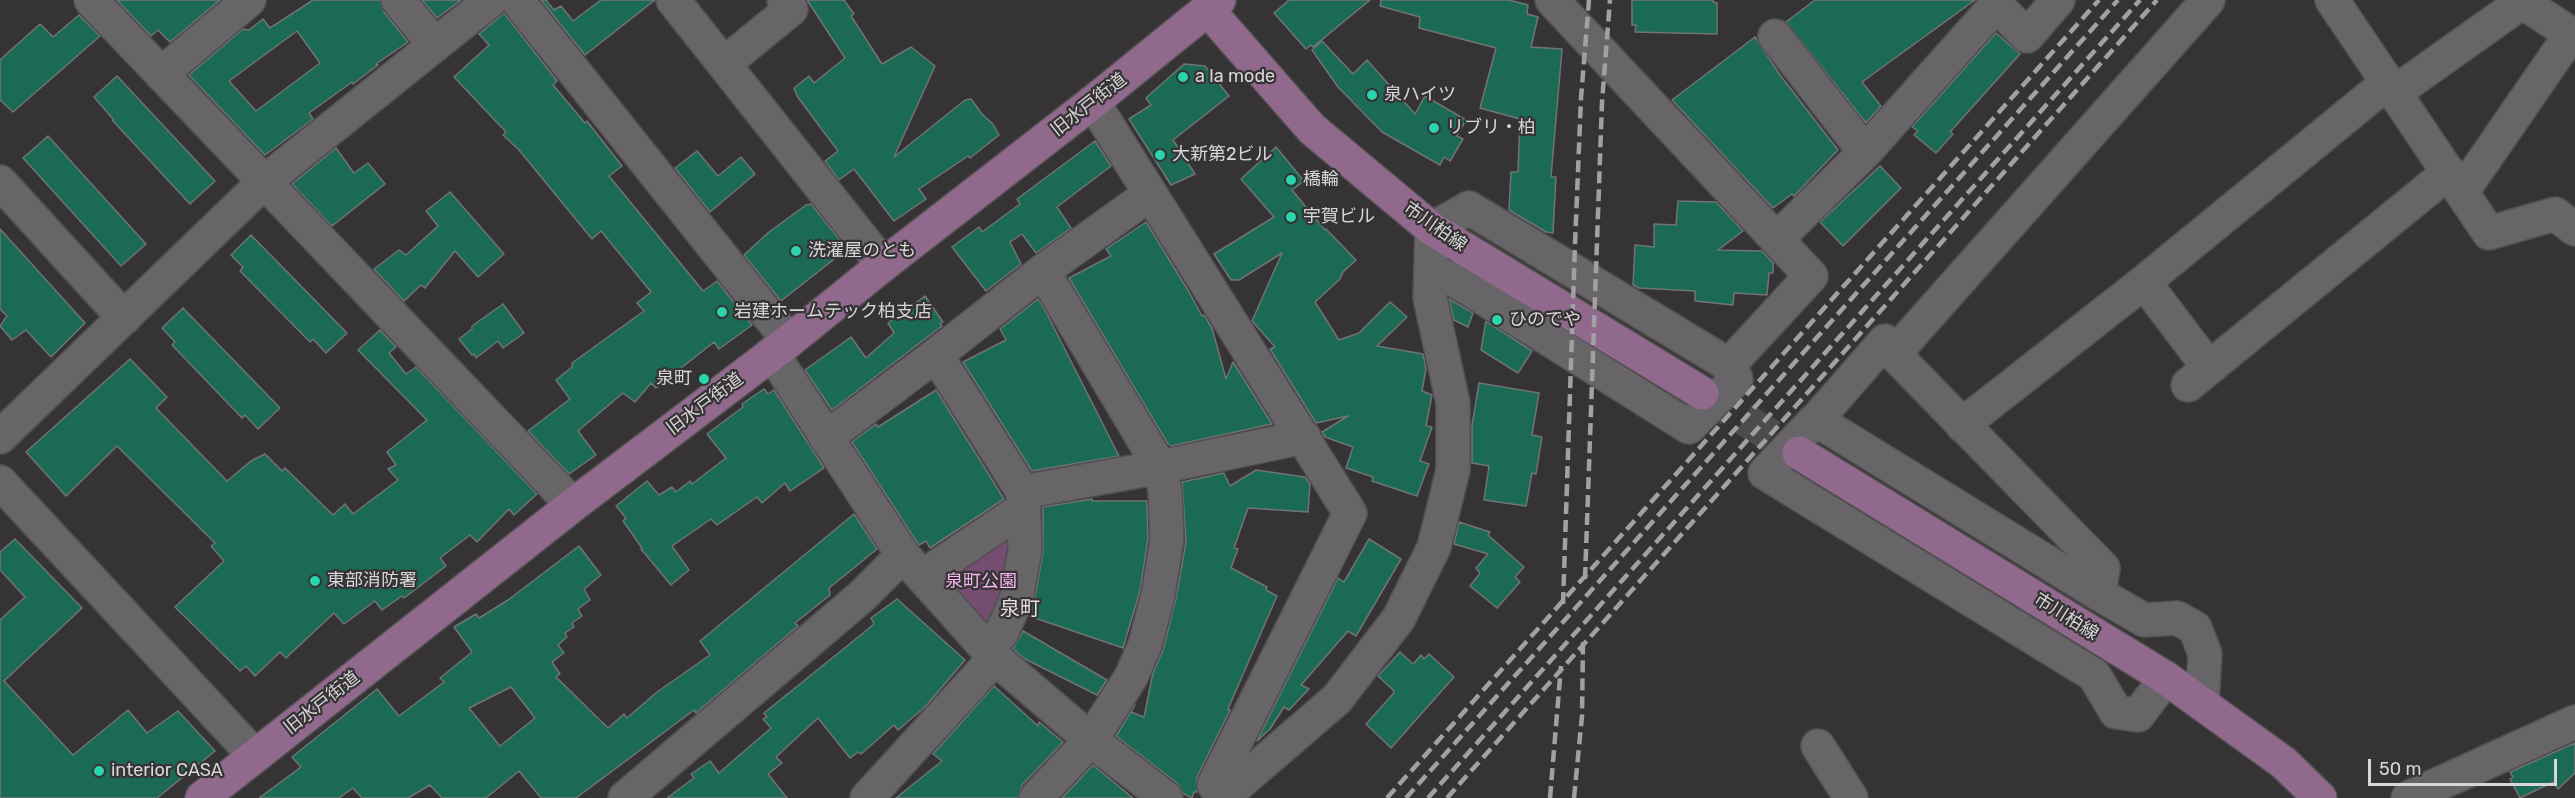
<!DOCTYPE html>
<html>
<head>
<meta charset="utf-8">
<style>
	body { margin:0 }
	#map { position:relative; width:2575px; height:798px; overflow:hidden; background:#363335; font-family:Rubik,sans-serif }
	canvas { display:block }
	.scale { position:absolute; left:2368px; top:759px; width:189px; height:27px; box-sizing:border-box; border:3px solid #d8d6d8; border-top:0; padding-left:8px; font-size:18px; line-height:21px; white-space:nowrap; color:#d8d6d8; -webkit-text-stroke:4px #363335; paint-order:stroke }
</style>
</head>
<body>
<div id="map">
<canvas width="2575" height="798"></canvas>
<div class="scale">50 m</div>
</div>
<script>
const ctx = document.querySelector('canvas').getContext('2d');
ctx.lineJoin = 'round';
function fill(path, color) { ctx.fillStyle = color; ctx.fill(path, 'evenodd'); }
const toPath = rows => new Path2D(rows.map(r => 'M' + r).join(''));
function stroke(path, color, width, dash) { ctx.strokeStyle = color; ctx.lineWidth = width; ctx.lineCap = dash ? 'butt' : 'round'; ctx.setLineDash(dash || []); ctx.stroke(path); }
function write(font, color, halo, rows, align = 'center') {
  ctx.font = font + ' Rubik,"Noto Sans JP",sans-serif'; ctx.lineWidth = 4.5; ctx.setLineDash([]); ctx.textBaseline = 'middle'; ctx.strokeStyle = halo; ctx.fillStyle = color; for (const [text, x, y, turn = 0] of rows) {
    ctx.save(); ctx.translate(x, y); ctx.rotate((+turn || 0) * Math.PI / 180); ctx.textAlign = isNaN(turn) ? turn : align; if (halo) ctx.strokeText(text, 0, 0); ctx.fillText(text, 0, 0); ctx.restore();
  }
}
fill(toPath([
	[1007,531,1017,550,990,625,981,622,944,582]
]), '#754d70');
const building = toPath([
	[117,0,220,0,170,42,158,30,151,36,117,0],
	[313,0,380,0,384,12,408,42,376,64,378,65,353,84,352,82,309,113,313,119,265,155,189,75,243,29,249,30,263,19,270,28,313,0],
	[297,31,320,63,256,111,229,81,297,31],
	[422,0,461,0,437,18,422,0],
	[541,0,546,0,554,10,561,6,573,21,601,0,655,0,585,55,541,0],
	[807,0,844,0,854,14,851,16,882,64,911,47,935,66,894,157,965,100,971,99,982,114,993,124,999,135,970,158,968,156,919,189,926,199,894,221,854,169,839,180,825,161,838,151,797,96,794,88,809,76,814,83,845,58,807,0],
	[1289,0,1370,0,1313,47,1311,45,1306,49,1274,13,1289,0],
	[1381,0,1509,0,1528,5,1527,14,1538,17,1531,47,1562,49,1551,177,1556,177,1553,233,1546,232,1509,210,1511,172,1518,172,1520,119,1480,108,1496,48,1419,28,1420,17,1380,6,1381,0],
	[1632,0,1713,0,1713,2,1717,3,1717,34,1635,32,1636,25,1632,25,1632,0],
	[1815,0,1975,0,1862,82,1881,106,1866,123,1786,22,1815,0],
	[504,13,557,81,553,85,585,123,587,121,622,166,609,176,703,291,717,281,752,325,719,349,714,342,656,388,651,383,635,402,623,393,578,431,596,455,569,474,528,431,570,399,556,380,572,367,572,363,644,311,637,303,651,292,601,231,592,239,519,150,503,135,506,132,454,77,489,45,479,34,504,13],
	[79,15,100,36,13,112,0,100,0,60,40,24,53,37,79,15],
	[1996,33,2020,54,1950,132,1953,134,1936,153,1914,135,1918,131,1912,127,1996,33],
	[1755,37,1780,75,1838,150,1794,196,1792,194,1773,208,1672,100,1755,37],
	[1322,41,1353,74,1367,60,1415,114,1425,96,1466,120,1457,136,1463,139,1450,161,1444,157,1440,165,1382,132,1338,87,1312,50,1322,41],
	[1184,64,1205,66,1229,96,1173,140,1195,174,1171,185,1129,119,1151,105,1146,98,1184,64],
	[117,76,215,181,190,204,113,121,113,119,94,97,117,76],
	[48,136,146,244,121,266,23,158,48,136],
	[1095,141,1111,166,1057,207,1071,228,1036,253,1022,234,1010,242,1021,264,986,291,952,247,979,227,982,232,1020,204,1017,199,1095,141],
	[1276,147,1304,181,1292,190,1325,230,1326,229,1356,260,1343,272,1340,279,1315,302,1339,340,1359,333,1390,302,1407,317,1377,346,1423,354,1426,369,1422,391,1432,395,1426,426,1432,427,1420,461,1429,464,1417,496,1372,481,1373,477,1346,468,1353,447,1325,437,1322,432,1348,416,1316,423,1270,349,1275,347,1252,321,1282,253,1239,280,1231,280,1214,254,1274,217,1241,179,1276,147],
	[336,148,354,173,368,163,385,184,332,226,292,184,336,148],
	[697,151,718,176,741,157,755,174,710,212,675,168,697,151],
	[1880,166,1901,188,1843,246,1820,222,1880,166],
	[450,192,504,254,478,277,455,251,425,288,421,285,404,301,374,269,399,250,406,255,438,226,426,211,450,192],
	[1678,201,1716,202,1743,231,1718,250,1762,251,1773,263,1773,273,1769,273,1767,295,1734,293,1733,305,1695,301,1695,291,1639,288,1633,285,1635,245,1654,247,1654,224,1676,225,1678,201],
	[811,204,847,249,781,301,744,255,769,232,806,205,811,204],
	[1146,222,1189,292,1202,316,1204,315,1212,328,1226,379,1233,362,1272,424,1171,446,1168,444,1069,278,1111,256,1106,249,1146,222],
	[0,229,85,323,51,357,26,330,12,340,0,326,7,316,0,309,0,229],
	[251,235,347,333,326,353,313,339,310,342,240,271,243,267,231,255,251,235],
	[925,296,943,322,940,324,942,326,832,410,805,370,851,337,866,358,894,333,888,323,925,296],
	[1038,299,1044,308,1119,456,1032,471,963,362,1006,340,1000,329,1038,299],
	[1449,299,1473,313,1468,327,1454,320,1449,299],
	[503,304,524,333,503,348,498,341,476,358,474,354,472,355,459,339,472,329,472,326,503,304],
	[183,308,280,408,258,429,245,415,242,418,172,345,175,342,162,328,183,308],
	[1486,321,1532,351,1518,373,1481,350,1486,321],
	[380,330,396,347,389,353,406,374,416,367,537,494,514,515,509,509,477,542,470,535,440,558,446,566,404,598,402,596,382,610,375,601,344,624,334,613,286,658,280,652,255,676,246,666,240,671,175,607,224,561,211,546,215,543,117,446,66,496,26,452,130,359,167,397,156,408,227,481,251,461,265,454,282,471,285,468,333,515,345,504,353,514,398,480,388,469,396,465,387,452,427,420,358,350,380,330],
	[1479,383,1539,393,1532,435,1542,437,1536,474,1532,473,1526,506,1484,500,1489,466,1472,463,1472,425,1479,383],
	[764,389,768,394,774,390,824,468,790,491,785,483,762,503,757,497,717,525,711,519,672,546,689,570,671,585,641,549,642,548,623,521,626,518,616,506,647,481,659,495,672,487,676,492,690,481,692,484,726,458,707,434,743,407,742,404,764,389],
	[936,390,1004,499,930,548,926,541,919,545,918,544,852,442,876,424,878,427,936,390],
	[1256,470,1305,477,1310,484,1308,512,1248,508,1234,548,1238,549,1231,568,1267,587,1266,590,1277,596,1228,709,1230,710,1197,777,1197,792,1194,792,1192,798,1184,794,1177,783,1116,736,1135,705,1131,712,1144,717,1153,673,1163,650,1176,598,1186,542,1182,482,1224,473,1230,486,1256,470],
	[1092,499,1092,501,1147,501,1148,538,1140,591,1123,648,1029,616,1034,603,1043,552,1043,507,1092,499],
	[854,514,877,549,829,588,830,595,795,623,798,626,696,713,694,710,576,798,541,798,519,771,486,798,442,798,430,785,408,798,362,798,353,788,339,798,259,798,301,767,292,757,377,689,399,716,444,682,440,678,472,652,454,627,476,614,479,618,508,600,579,546,601,575,584,589,590,600,578,609,582,616,572,623,574,627,565,633,567,637,558,645,564,653,552,662,560,674,556,677,608,728,624,714,627,718,657,692,710,655,700,641,854,514],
	[511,687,535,718,500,746,469,708,511,687],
	[1459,522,1490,532,1488,535,1524,567,1515,577,1520,582,1497,608,1470,586,1480,573,1476,568,1488,554,1454,544,1459,522],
	[15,539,82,608,4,681,73,755,128,710,147,733,178,711,215,751,157,798,0,798,0,620,25,597,0,570,0,552,15,539],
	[1369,539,1401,559,1356,636,1348,631,1301,685,1309,689,1289,710,1284,707,1270,729,1257,741,1338,578,1344,582,1369,539],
	[897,599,965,660,926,706,898,730,894,725,861,754,858,752,850,758,818,718,776,757,782,763,768,774,787,798,667,798,694,778,691,774,710,761,719,773,771,728,763,719,767,717,764,713,862,634,874,624,871,618,897,599],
	[1023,631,1107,680,1097,695,1025,659,1013,649,1023,631],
	[1400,652,1413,664,1421,655,1424,659,1429,654,1454,677,1391,748,1366,724,1393,694,1394,691,1378,676,1400,652],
	[994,686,1038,726,1039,722,1063,742,1022,785,1018,798,896,798,942,761,933,754,994,686],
	[2575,743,2575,773,2558,789,2553,782,2520,798,2510,779,2513,777,2510,772,2575,743],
	[1093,765,1133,798,1062,798,1093,765]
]);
fill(building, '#1b6a56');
stroke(building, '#707573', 1.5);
stroke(toPath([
	[1702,393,1799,453]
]), '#4e4b4d', 33, [33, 16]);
const minor = toPath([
	[91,0,573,505],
	[398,0,435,45],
	[517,0,789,341],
	[673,0,883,265],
	[1552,0,1811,276,1729,365],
	[2332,0,2489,233,2555,214,2575,229],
	[1775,36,1865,152],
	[724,64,791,9,784,0],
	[161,74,249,0],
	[2394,93,2522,2,2571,34,2462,192],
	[1093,102,1350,513,1214,785,1226,794],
	[0,182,124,318],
	[1777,239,1865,152,1996,5,2027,36,2058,0],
	[2144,282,2209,368],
	[772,353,903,555,995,658,1091,740,1166,798],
	[1894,354,2208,0],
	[936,355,1023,492,1025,549,1016,600,1002,632,988,651],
	[2188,385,2449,172],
	[1814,421,1765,473,2094,675,2116,712,2138,715,2166,678],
	[1962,425,2144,282,2387,83],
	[0,437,264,182,491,0],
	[826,438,936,355,1043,271,1150,194],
	[0,482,255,756],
	[1023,492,1160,467,1304,437],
	[922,577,1024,508],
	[2099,594,2103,568,1894,354,1885,341,1816,420,2099,594,2144,620,2177,618,2195,628,2205,654,2202,704],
	[1818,746,1851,798],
	[625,798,862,596,903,555],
	[867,798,995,658],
	[1036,798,1091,740,1131,677,1145,645,1158,595,1167,539,1165,491,1160,467,1043,271],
	[1222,798,1337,699,1399,618,1434,547,1453,470,1453,403,1430,298,1432,229,1469,208,1729,365,1736,379,1689,427,1450,277,1431,274],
	[2408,798,2575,722]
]);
const major = toPath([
	[1208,10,1312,129,1432,229,1702,393],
	[1799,453,2166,678,2284,763,2320,798],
	[202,798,573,505,789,341,883,265,1093,102,1219,0]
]);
stroke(minor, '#524f51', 36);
stroke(major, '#524f51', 36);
stroke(minor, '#686568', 33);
stroke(major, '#91698c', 33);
stroke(toPath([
	[1585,579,1602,102,1610,0],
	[1563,604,1575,244,1581,98,1589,0],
	[1387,798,2099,0],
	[1406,798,2118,0],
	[1428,798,2140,0],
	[1447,798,2157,0],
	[1550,798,1561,666],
	[1574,798,1582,716,1583,642]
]), '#a2a0a2', 4.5, [12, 6]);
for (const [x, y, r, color] of [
	[1183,77,6,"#28d5ad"],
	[1372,95,6,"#28d5ad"],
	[1434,128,6,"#28d5ad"],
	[1160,155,6,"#28d5ad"],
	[1291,180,6,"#28d5ad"],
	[1291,217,6,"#28d5ad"],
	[796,251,6,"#28d5ad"],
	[722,312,6,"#28d5ad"],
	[1497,320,6,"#28d5ad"],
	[704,379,6,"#28d5ad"],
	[315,581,6,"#28d5ad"],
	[99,771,6,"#28d5ad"]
]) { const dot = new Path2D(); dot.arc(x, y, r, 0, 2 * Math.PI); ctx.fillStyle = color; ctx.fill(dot); stroke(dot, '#363335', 2); }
write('18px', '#d8d6d8', '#363335', [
	["a la mode",1195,77],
	["泉ハイツ",1384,95],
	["リブリ・柏",1446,128],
	["大新第2ビル",1172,155],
	["橋輪",1303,180],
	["宇賀ビル",1303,217],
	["洗濯屋のとも",808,251],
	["岩建ホームテック柏支店",734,312],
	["ひのでや",1509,320],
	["泉町",692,379,"right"],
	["東部消防署",327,581],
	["interior CASA",111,771]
], 'left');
write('18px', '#d8d6d8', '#363335', [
	["旧水戸街道",1089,105,-38],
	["市川柏線",1435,227,35],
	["旧水戸街道",705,404,-37],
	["市川柏線",2066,617,32],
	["旧水戸街道",322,703,-38]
]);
write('18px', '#f7b5ee', '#363335', [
	["泉町公園",981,582]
]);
write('20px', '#e3dee2', '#363335', [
	["泉町",1020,609]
]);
</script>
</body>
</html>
